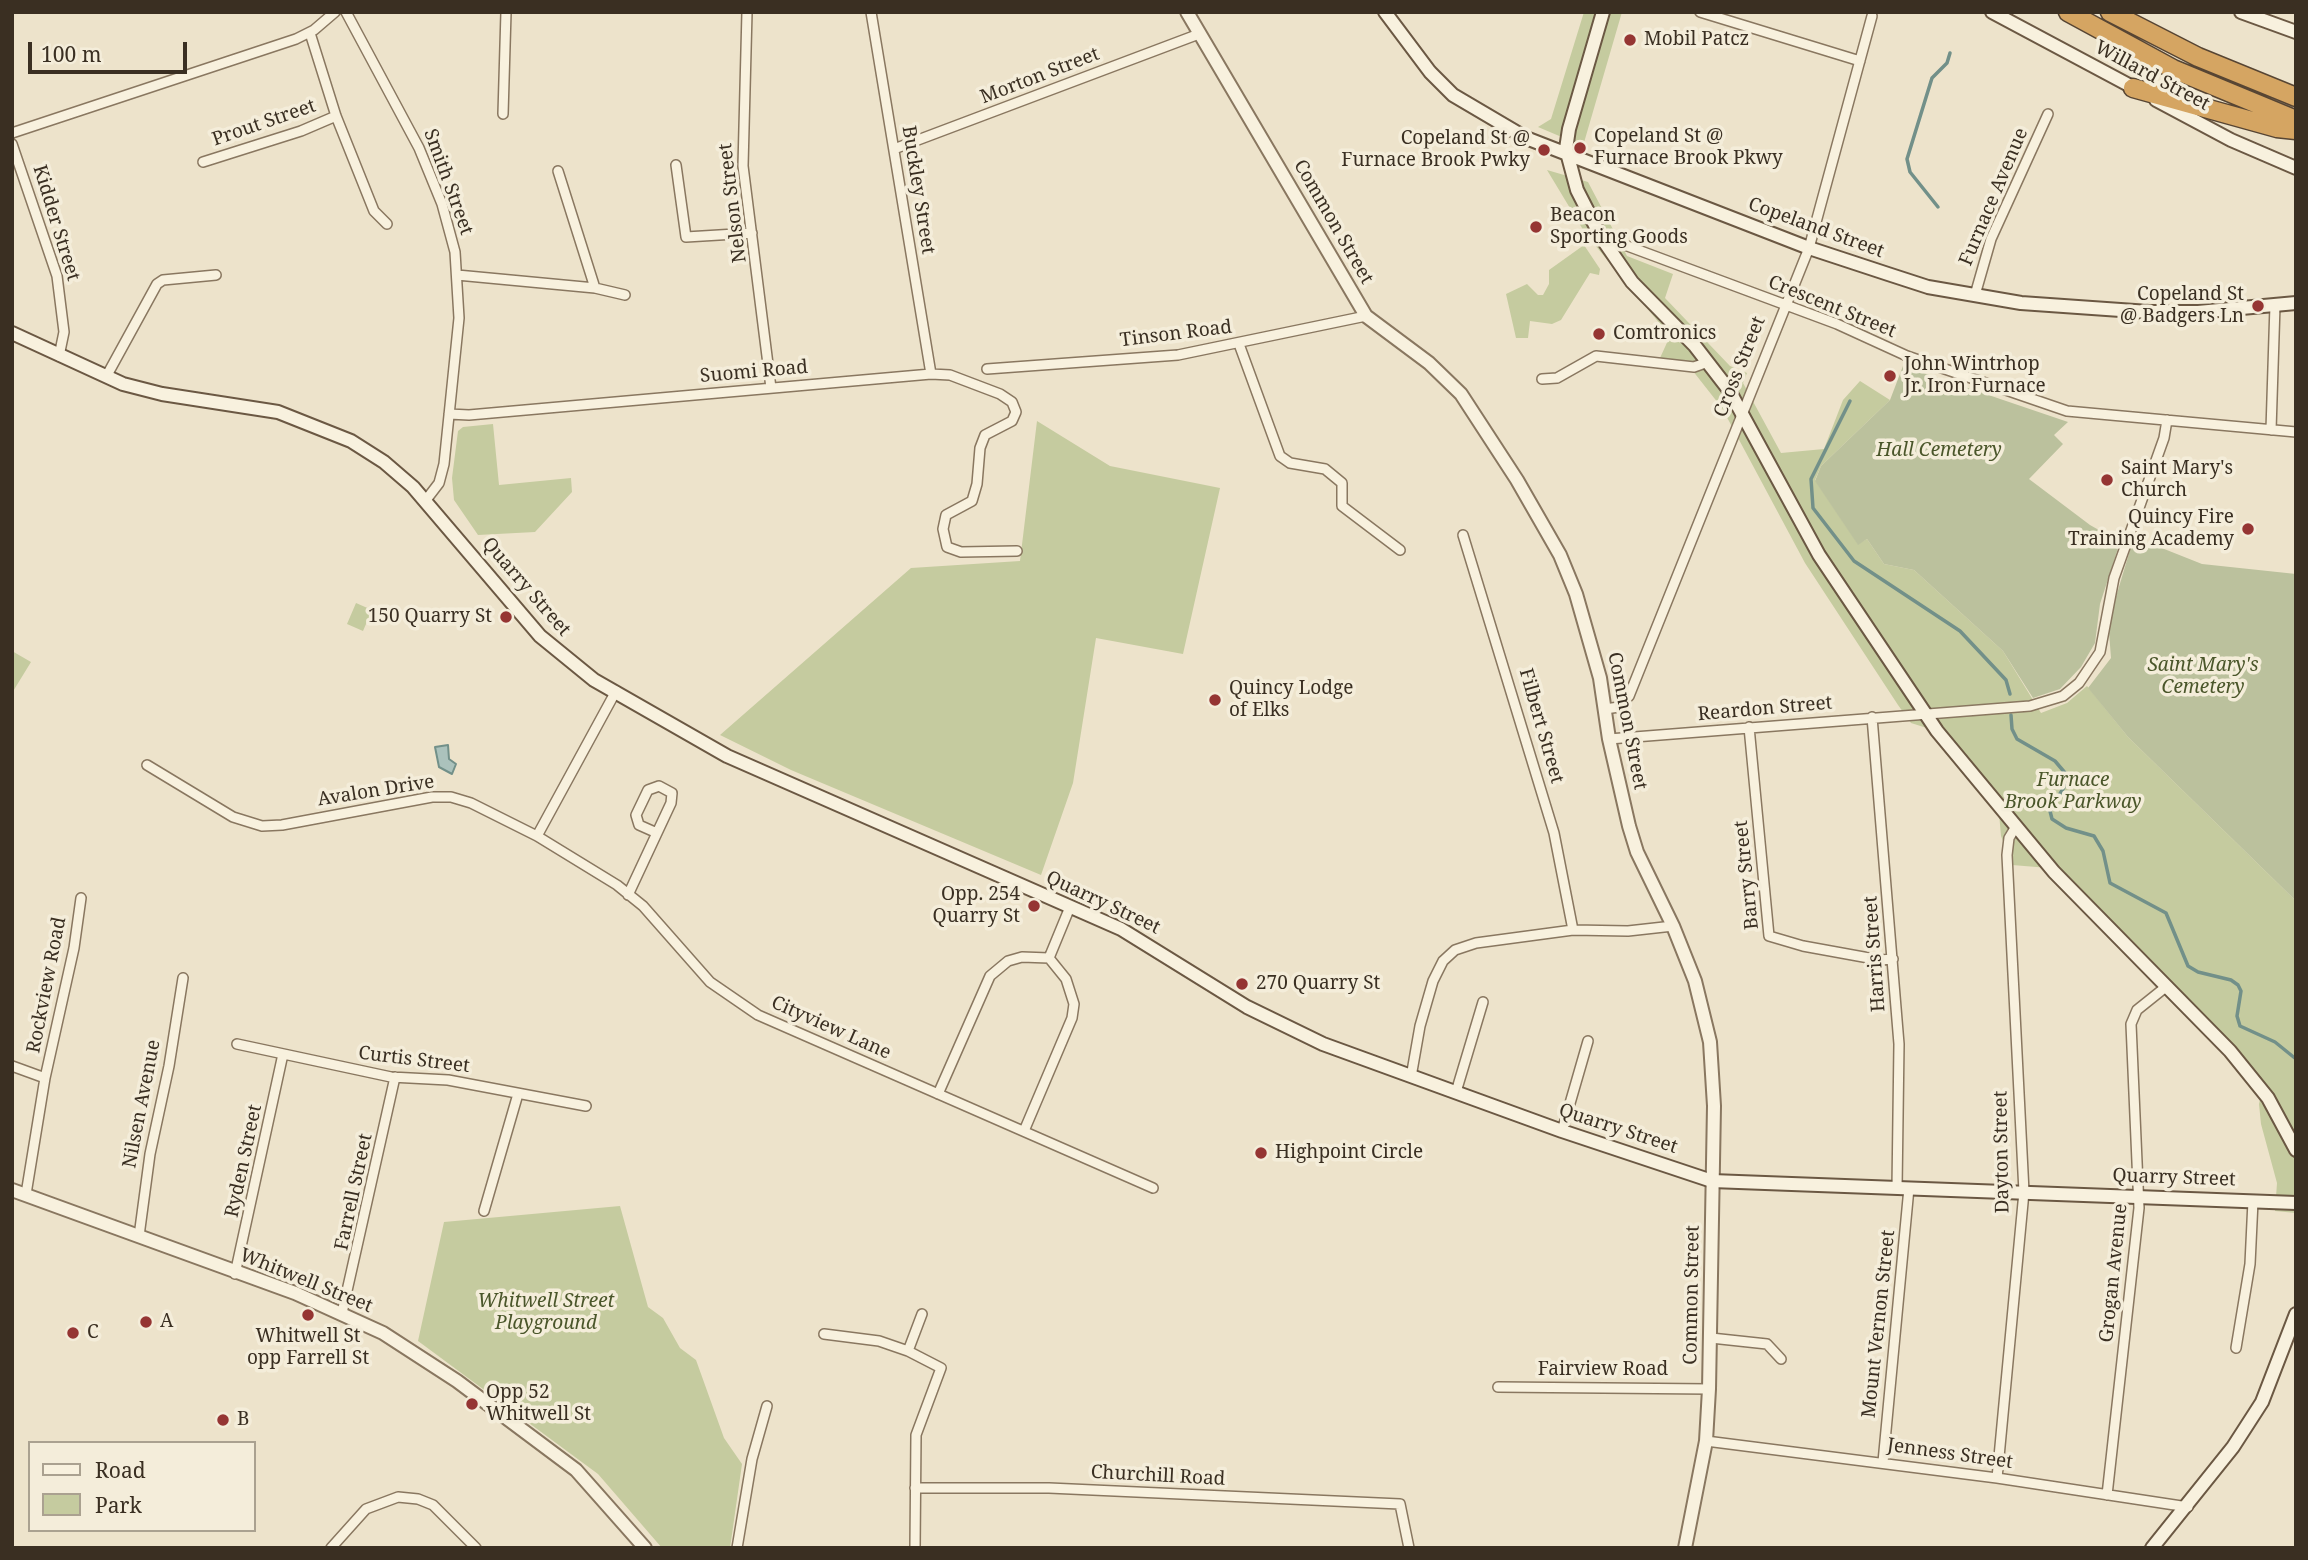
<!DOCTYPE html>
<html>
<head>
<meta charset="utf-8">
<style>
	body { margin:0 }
	#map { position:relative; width:2308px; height:1560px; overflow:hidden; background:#ede3cb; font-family:"Noto Serif",serif }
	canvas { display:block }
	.frame { position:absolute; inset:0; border:14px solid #3a2f22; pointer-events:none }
	.legend { position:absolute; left:28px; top:1441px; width:228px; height:91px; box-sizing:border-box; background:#f4edda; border:2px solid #aaa190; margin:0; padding:9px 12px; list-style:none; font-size:21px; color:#3a2f22 }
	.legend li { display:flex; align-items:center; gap:14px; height:35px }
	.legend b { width:35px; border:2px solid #aaa190 }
	.scale { position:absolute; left:28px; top:42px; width:159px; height:32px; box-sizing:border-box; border:4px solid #3a2f22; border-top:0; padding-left:9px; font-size:21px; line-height:24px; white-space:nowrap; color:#3a2f22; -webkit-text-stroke:5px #f4edda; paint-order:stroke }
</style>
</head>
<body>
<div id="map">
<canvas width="2308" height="1560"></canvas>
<div class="frame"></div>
<ul class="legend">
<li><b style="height:9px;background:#f8f1de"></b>Road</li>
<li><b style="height:19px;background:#c5cb9f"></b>Park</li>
</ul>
<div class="scale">100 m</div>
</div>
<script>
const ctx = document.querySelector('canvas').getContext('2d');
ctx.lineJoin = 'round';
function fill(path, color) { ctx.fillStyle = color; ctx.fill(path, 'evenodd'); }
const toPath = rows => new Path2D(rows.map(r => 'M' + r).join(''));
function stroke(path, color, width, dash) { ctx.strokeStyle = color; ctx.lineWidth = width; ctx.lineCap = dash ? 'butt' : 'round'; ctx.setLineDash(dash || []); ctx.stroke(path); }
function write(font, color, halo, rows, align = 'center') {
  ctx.font = font + ' "Noto Serif",serif'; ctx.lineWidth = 7; ctx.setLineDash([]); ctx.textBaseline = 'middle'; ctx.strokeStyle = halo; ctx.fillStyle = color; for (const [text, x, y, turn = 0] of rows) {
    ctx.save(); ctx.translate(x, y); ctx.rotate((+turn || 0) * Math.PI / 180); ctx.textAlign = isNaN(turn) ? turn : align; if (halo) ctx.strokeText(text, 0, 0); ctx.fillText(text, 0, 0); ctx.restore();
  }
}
fill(toPath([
	[1584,12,1622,12,1583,146,1538,127,1551,119],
	[1547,170,1588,182,1627,256,1673,274,1665,298,1730,366,1747,373,1743,383,1781,453,1824,449,1843,400,1860,381,1890,400,1821,466,1815,480,1858,544,1867,539,1884,564,1914,570,2003,651,2041,713,2067,703,2087,686,2128,737,2296,901,2296,1213,2275,1211,2277,1183,2261,1124,2259,1104,2264,1082,2191,1001,2061,869,2012,865,2001,836,1999,813,1959,769,1930,729,1911,723,1898,705,1805,563,1722,408,1685,361,1660,358,1670,336,1585,233],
	[1584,245,1600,269,1599,275,1590,273,1561,320,1552,324,1530,321,1528,338,1516,338,1506,294,1527,284,1538,295,1543,295,1549,284,1549,270],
	[1037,421,1110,466,1220,488,1183,654,1096,638,1073,783,1041,875,791,770,720,735,911,568,1020,561],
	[493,424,499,485,571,478,572,492,535,532,478,535,454,500,452,478,458,431,463,427],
	[356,603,372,610,363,631,347,624],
	[12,651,31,662,12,693],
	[620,1206,648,1307,663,1318,680,1348,696,1360,724,1438,742,1464,730,1548,662,1548,598,1474,418,1341,444,1222]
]), '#c5cb9f');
fill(toPath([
	[1903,366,2068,422,2054,435,2063,444,2029,479,2090,525,2120,542,2100,604,2095,643,2081,667,2060,689,2033,698,2003,651,1914,570,1884,564,1867,539,1858,545,1815,481,1821,466,1890,400],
	[2134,537,2202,564,2296,574,2296,901,2128,737,2088,688,2111,658,2109,632,2112,610]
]), '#bbc19d');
const water = toPath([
	[448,745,449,759,456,764,452,774,439,767,435,747,448,745]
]);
fill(water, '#abc2bc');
stroke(water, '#729089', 2);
stroke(toPath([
	[1938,207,1910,172,1907,159,1932,78,1947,63,1950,53],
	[1850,401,1811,479,1813,508,1854,561,1960,631,2006,680,2010,694],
	[2011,715,2012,729,2017,739,2055,761,2066,774,2064,787,2050,811,2052,819,2066,828,2094,836,2103,851,2110,883,2166,913,2188,966,2198,972,2231,980,2238,985,2241,991,2237,1016,2240,1026,2275,1042,2296,1059]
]), '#729089', 3.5);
const minor = toPath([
	[346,12,419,148,442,204,455,252,459,318,444,464,439,483,426,500],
	[747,12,743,166,771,388],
	[871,12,931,374],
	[1700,12,1860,61],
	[310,33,336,116,374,211,387,224],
	[503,114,506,12],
	[12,133,296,39,314,30,335,12],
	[12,144,57,276,64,332,59,356],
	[894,149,1199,34],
	[203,162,301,131,336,116],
	[676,165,686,237,752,233],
	[558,171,595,288],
	[1606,246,1622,244,1837,324,1907,356,2067,411,2296,432],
	[457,275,595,288,625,295],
	[1975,295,1991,239,2048,114],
	[1239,344,1280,456,1290,463,1325,469,1342,483,1342,506,1400,550],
	[987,369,1178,355,1366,316],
	[106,377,157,284,163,280,216,275],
	[1542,379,1557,378,1596,356,1694,367,1708,362],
	[449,414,469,415,931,374,950,375,1000,394,1012,402,1016,412,1012,421,985,435,980,448,977,484,972,501,946,515,943,529,947,547,961,552,1017,551],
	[2271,430,2275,305],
	[1463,535,1554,833,1573,930],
	[1605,709,1619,707,1629,696,1809,248,1872,16],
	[1872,717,1899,1044,1897,1188],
	[1749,727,1769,936,1803,946,1880,960,1893,959],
	[1609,739,2030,706,2063,696,2079,683,2100,652,2114,578,2164,438,2167,420],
	[147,765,233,817,262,826,282,825,432,797,451,797,471,803,537,836,617,885,643,906,710,982,758,1015,1153,1188],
	[537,836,616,691],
	[628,895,671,803,672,793,659,786,648,790,636,815,639,825,657,833],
	[1049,958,1070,907],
	[237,1044,391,1077,448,1080,586,1106],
	[12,1066,45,1078,26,1194],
	[1411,1077,1420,1026,1433,981,1443,961,1455,950,1476,943,1573,930,1628,931,1673,926],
	[45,1078,74,948,81,898],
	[1456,1092,1483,1002],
	[938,1094,990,976,1008,961,1022,957,1049,958,1066,979,1074,1004,1072,1018,1024,1131],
	[1562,1131,1588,1041],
	[484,1211,518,1094],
	[139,1236,150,1154,169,1066,183,978],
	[235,1274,283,1054],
	[342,1313,395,1077],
	[824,1334,879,1341,908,1351,922,1314],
	[1711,1338,1767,1344,1781,1359],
	[2236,1348,2250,1264,2253,1201],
	[908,1351,941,1368,916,1435,915,1548],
	[1498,1387,1709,1389],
	[1706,1441,1997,1478,2188,1507],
	[1883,1462,1909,1188],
	[1997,1478,2024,1192,2007,855,2009,838,2015,828],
	[915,1488,1049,1488,1400,1504,1409,1548],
	[2107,1495,2139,1208,2131,1024,2137,1010,2167,986],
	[331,1548,366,1509,398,1497,418,1499,433,1505,476,1548],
	[737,1548,752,1459,767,1406]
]);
const tertiary = toPath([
	[1187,12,1366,316,1429,363,1461,394,1517,480,1560,555,1576,594,1600,678,1609,739,1629,826,1637,852,1673,926,1695,981,1710,1042,1714,1106,1709,1389,1706,1441,1685,1548],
	[12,1190,295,1293,383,1333,457,1381,576,1470,645,1548]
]);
const secondary = toPath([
	[1385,12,1430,72,1453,95,1526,138,1809,248,1888,274,1928,287,2021,303,2149,312,2198,312,2296,303],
	[1603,12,1569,129,1566,149,1577,190,1601,237,1632,282,1695,346,1729,390,1819,555,1937,731,2054,872,2230,1051,2268,1098,2296,1150],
	[1992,12,2140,91],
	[2241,12,2296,32],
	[2156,100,2231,140,2296,168],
	[12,333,123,384,162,394,278,412,351,441,384,462,413,487,540,636,594,680,727,756,1121,929,1247,1007,1323,1044,1562,1131,1712,1181,2296,1203],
	[2152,1548,2233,1447,2262,1402,2296,1314]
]);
const motorway = toPath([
	[2068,12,2173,69,2296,120],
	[2110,12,2198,57,2296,97],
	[2133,88,2277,128,2296,130]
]);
stroke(minor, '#897760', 12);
stroke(tertiary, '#897760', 16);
stroke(secondary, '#6b5843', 16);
stroke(motorway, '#574533', 21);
stroke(minor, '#f8f1de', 9);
stroke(tertiary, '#f8f1de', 12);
stroke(secondary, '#f8f1de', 12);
stroke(motorway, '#d5a562', 18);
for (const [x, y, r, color] of [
	[1630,40,7,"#953533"],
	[1580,148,7,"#953533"],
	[1544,150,7,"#953533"],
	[1536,227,7,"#953533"],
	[2258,306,7,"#953533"],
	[1599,334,7,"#953533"],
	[1890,376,7,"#953533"],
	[2107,480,7,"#953533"],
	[2248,529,7,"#953533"],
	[506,617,7,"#953533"],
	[1215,700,7,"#953533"],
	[1034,906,7,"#953533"],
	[1242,984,7,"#953533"],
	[1261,1153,7,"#953533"],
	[308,1315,7,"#953533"],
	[146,1322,7,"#953533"],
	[73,1333,7,"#953533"],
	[472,1404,7,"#953533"],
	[223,1420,7,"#953533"]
]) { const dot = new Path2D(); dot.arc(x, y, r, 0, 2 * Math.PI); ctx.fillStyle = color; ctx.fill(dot); stroke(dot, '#f4edda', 2.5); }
write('19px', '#3a2f22', '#f4edda', [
	["Mobil Patcz",1644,40],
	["Copeland St @",1594,137],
	["Furnace Brook Pkwy",1594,159],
	["Copeland St @",1530,139,"right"],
	["Furnace Brook Pwky",1530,161,"right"],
	["Beacon",1550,216],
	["Sporting Goods",1550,238],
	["Copeland St",2244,295,"right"],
	["@ Badgers Ln",2244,317,"right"],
	["Comtronics",1613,334],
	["John Wintrhop",1904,365],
	["Jr. Iron Furnace",1904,387],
	["Saint Mary's",2121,469],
	["Church",2121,491],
	["Quincy Fire",2234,518,"right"],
	["Training Academy",2234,540,"right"],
	["150 Quarry St",492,617,"right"],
	["Quincy Lodge",1229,689],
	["of Elks",1229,711],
	["Opp. 254",1020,895,"right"],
	["Quarry St",1020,917,"right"],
	["270 Quarry St",1256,984],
	["Highpoint Circle",1275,1153],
	["A",160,1322],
	["C",87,1333],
	["Whitwell St",308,1337,"center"],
	["opp Farrell St",308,1359,"center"],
	["Opp 52",486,1393],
	["Whitwell St",486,1415],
	["B",237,1420]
], 'left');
write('19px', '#3a2f22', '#f4edda', [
	["Morton Street",1040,76,-21],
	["Willard Street",2152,76,28],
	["Prout Street",264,123,-19],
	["Smith Street",448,182,70],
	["Buckley Street",918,190,81],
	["Furnace Avenue",1994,197,-67],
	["Nelson Street",733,203,-97],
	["Common Street",1333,222,60],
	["Kidder Street",56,223,73],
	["Copeland Street",1816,228,20],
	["Crescent Street",1832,307,22],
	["Tinson Road",1176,334,-7],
	["Cross Street",1740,367,-68],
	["Suomi Road",754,372,-5],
	["Quarry Street",526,587,49],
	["Reardon Street",1765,709,-5],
	["Common Street",1627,721,79],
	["Filbert Street",1541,726,74],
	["Avalon Drive",376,791,-9],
	["Barry Street",1747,875,-96],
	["Quarry Street",1103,903,25],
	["Harris Street",1875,954,-94],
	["Rockview Road",47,985,-79],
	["Cityview Lane",831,1028,24],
	["Curtis Street",414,1060,7],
	["Nilsen Avenue",142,1104,-79],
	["Quarry Street",1618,1129,18],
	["Dayton Street",2002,1152,-91],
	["Ryden Street",244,1161,-78],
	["Quarry Street",2174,1178,2],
	["Farrell Street",354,1192,-78],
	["Grogan Avenue",2114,1273,-84],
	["Whitwell Street",306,1281,22],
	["Common Street",1692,1295,-89],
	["Mount Vernon Street",1879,1324,-84],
	["Fairview Road",1603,1370],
	["Jenness Street",1950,1454,8],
	["Churchill Road",1158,1476,3]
]);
write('italic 19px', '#4a562a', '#f4edda', [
	["Hall Cemetery",1939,451],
	["Saint Mary's",2203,666],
	["Cemetery",2203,688],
	["Furnace",2073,781],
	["Brook Parkway",2073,803],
	["Whitwell Street",546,1302],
	["Playground",546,1324]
]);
</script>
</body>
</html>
